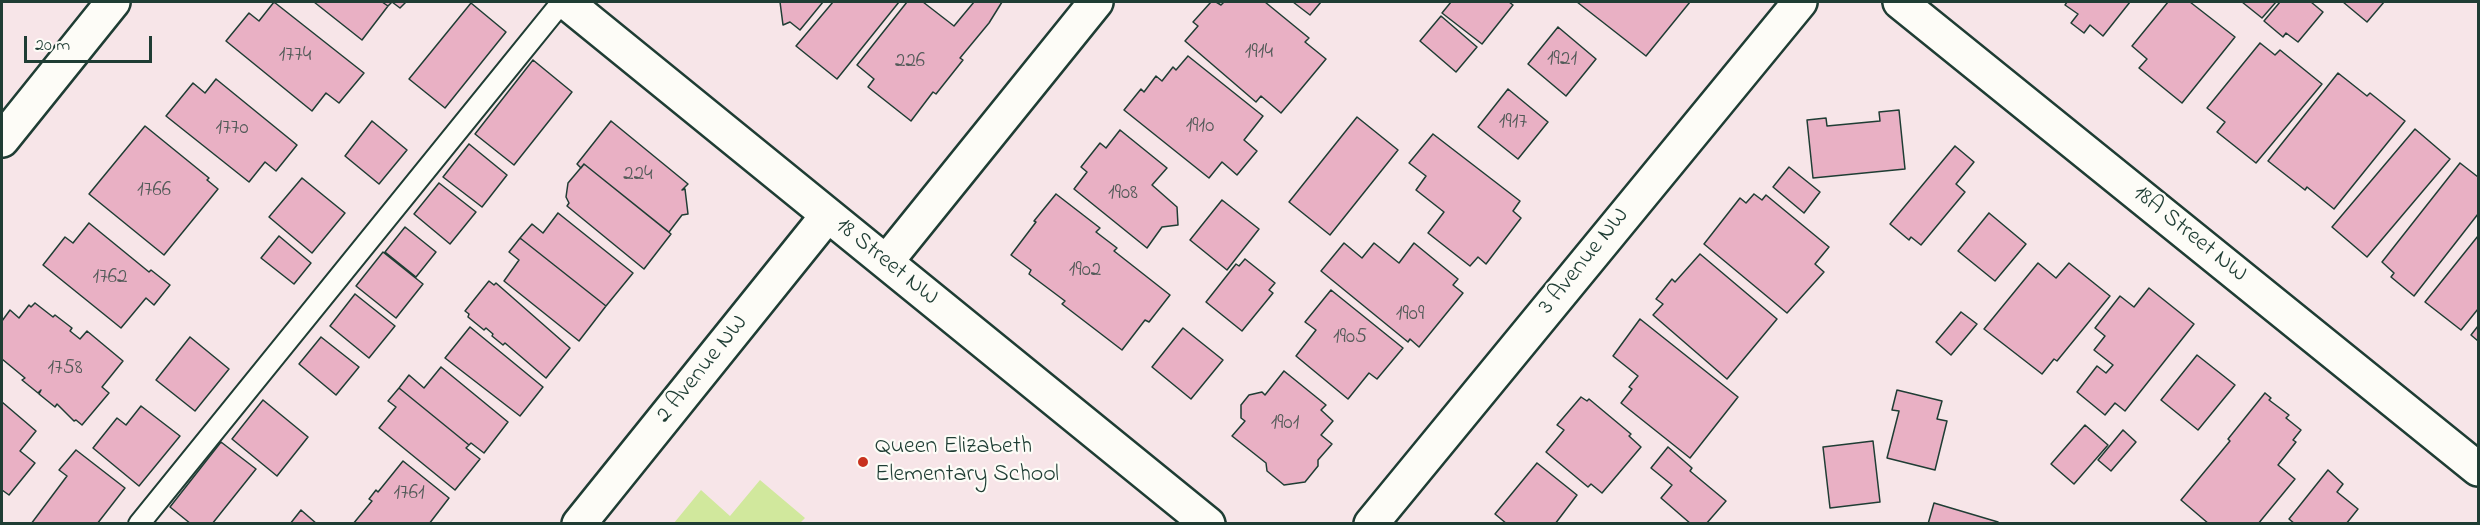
<!DOCTYPE html>
<html>
<head>
<meta charset="utf-8">
<style>
	body { margin:0 }
	#map { position:relative; width:2480px; height:525px; overflow:hidden; background:#f7e5e8; font-family:"Indie Flower",sans-serif }
	canvas { display:block }
	.frame { position:absolute; inset:0; border:3px solid #1f3d34; pointer-events:none }
	.scale { position:absolute; left:24px; top:36px; width:128px; height:27px; box-sizing:border-box; border:3px solid #1f3d34; border-top:0; padding-left:8px; font-size:18px; line-height:21px; white-space:nowrap; color:#1f3d34; -webkit-text-stroke:4px #fdfcf7; paint-order:stroke }
</style>
</head>
<body>
<div id="map">
<canvas width="2480" height="525"></canvas>
<div class="frame"></div>
<div class="scale">20 m</div>
</div>
<script>
const ctx = document.querySelector('canvas').getContext('2d');
ctx.lineJoin = 'round';
function fill(path, color) { ctx.fillStyle = color; ctx.fill(path, 'evenodd'); }
const toPath = rows => new Path2D(rows.map(r => 'M' + r).join(''));
function stroke(path, color, width, dash) { ctx.strokeStyle = color; ctx.lineWidth = width; ctx.lineCap = dash ? 'butt' : 'round'; ctx.setLineDash(dash || []); ctx.stroke(path); }
function write(font, color, halo, rows, align = 'center') {
  ctx.font = font + ' "Indie Flower",sans-serif'; ctx.lineWidth = 4.5; ctx.setLineDash([]); ctx.textBaseline = 'middle'; ctx.strokeStyle = halo; ctx.fillStyle = color; for (const [text, x, y, turn = 0] of rows) {
    ctx.save(); ctx.translate(x, y); ctx.rotate((+turn || 0) * Math.PI / 180); ctx.textAlign = isNaN(turn) ? turn : align; if (halo) ctx.strokeText(text, 0, 0); ctx.fillText(text, 0, 0); ctx.restore();
  }
}
fill(toPath([
	[760,480,805,518,800,523,674,523,701,490,730,516]
]), '#d1e89d');
const building = toPath([
	[274,2,364,73,339,103,326,93,312,111,226,41,249,13,259,21,274,2],
	[314,2,382,2,388,6,362,40,314,2],
	[382,2,406,2,400,8,392,2,388,6,382,2],
	[780,2,823,2,800,30,790,22,783,25,780,2],
	[833,2,899,2,837,79,796,46,833,2],
	[907,2,923,2,954,26,974,2,1002,2,989,23,960,58,963,60,936,94,933,92,911,121,868,87,874,79,857,65,907,2],
	[1211,2,1216,2,1221,5,1224,2,1265,2,1309,38,1305,42,1326,59,1281,113,1261,96,1256,102,1185,41,1198,26,1193,22,1211,2],
	[1293,2,1321,2,1310,15,1293,2],
	[1451,2,1509,2,1513,5,1482,44,1442,13,1451,2],
	[1577,2,1690,2,1646,56,1577,2],
	[2067,2,2130,2,2103,36,2090,25,2084,33,2071,23,2078,14,2065,5,2067,2],
	[2168,2,2190,2,2235,37,2182,103,2139,68,2147,59,2132,46,2168,2],
	[2242,2,2276,2,2262,18,2242,2],
	[2280,2,2311,2,2323,12,2298,42,2286,33,2283,37,2264,21,2280,2],
	[2343,2,2384,2,2367,22,2343,2],
	[471,3,506,32,445,108,409,79,471,3],
	[1441,16,1477,47,1456,72,1420,41,1441,16],
	[1558,27,1596,59,1566,96,1528,64,1558,27],
	[2260,43,2275,55,2280,50,2322,84,2256,163,2217,132,2225,122,2207,108,2260,43],
	[1188,56,1263,116,1244,140,1257,151,1237,175,1222,162,1209,178,1124,110,1141,89,1144,92,1156,76,1162,81,1173,67,1176,70,1188,56],
	[533,60,572,92,514,165,475,134,533,60],
	[2338,73,2367,96,2370,93,2405,121,2334,209,2307,187,2305,190,2268,161,2338,73],
	[216,79,297,145,276,171,265,162,249,182,166,116,193,83,205,93,216,79],
	[1508,89,1548,122,1518,159,1478,127,1508,89],
	[1899,110,1905,169,1813,178,1807,120,1826,118,1827,126,1880,121,1879,112,1899,110],
	[1357,117,1398,150,1330,235,1289,202,1357,117],
	[372,121,407,150,379,184,345,156,372,121],
	[611,121,688,184,682,190,685,189,688,214,682,215,669,232,584,164,581,168,577,164,611,121],
	[145,126,209,178,207,180,218,189,164,255,89,194,145,126],
	[2415,129,2450,159,2367,257,2332,227,2415,129],
	[1120,130,1167,168,1152,185,1177,207,1178,225,1162,227,1147,248,1074,189,1087,172,1081,167,1100,143,1106,148,1120,130],
	[1433,134,1520,201,1513,211,1521,218,1486,264,1478,257,1470,266,1428,233,1444,212,1416,190,1426,176,1409,163,1433,134],
	[469,144,507,175,482,207,443,177,469,144],
	[1955,146,1974,162,1956,184,1965,192,1921,245,1911,237,1909,240,1890,224,1955,146],
	[2460,163,2478,177,2478,214,2414,296,2391,277,2394,273,2382,262,2460,163],
	[584,164,671,234,644,269,567,206,569,203,566,197,568,183,584,164],
	[1789,167,1820,192,1804,213,1773,187,1789,167],
	[302,178,345,213,312,253,269,217,302,178],
	[439,183,476,212,450,244,414,214,439,183],
	[1056,194,1100,228,1096,232,1117,248,1114,251,1170,295,1149,322,1145,320,1122,350,1062,304,1065,301,1029,274,1031,270,1011,255,1036,222,1034,221,1056,194],
	[1754,194,1762,200,1766,195,1829,247,1815,264,1824,272,1787,313,1704,244,1740,198,1746,203,1754,194],
	[1222,200,1259,229,1227,270,1190,240,1222,200],
	[558,213,633,273,606,306,520,238,532,224,543,233,558,213],
	[1989,213,2026,244,1995,281,1958,251,1989,213],
	[89,223,149,272,151,270,170,285,154,305,146,298,121,328,43,265,65,237,73,243,89,223],
	[405,227,436,252,416,277,385,252,405,227],
	[279,236,311,263,294,284,261,258,279,236],
	[2478,236,2478,309,2461,330,2425,302,2478,236],
	[520,238,606,306,579,341,504,281,519,260,509,252,520,238],
	[1344,243,1362,258,1374,243,1399,263,1414,243,1458,279,1453,285,1463,293,1419,347,1410,339,1408,342,1321,271,1344,243],
	[383,252,423,284,396,318,356,286,383,252],
	[1700,254,1777,319,1727,379,1653,315,1663,304,1656,299,1672,279,1675,282,1700,254],
	[1245,259,1275,283,1269,290,1273,293,1242,331,1206,302,1236,264,1239,266,1245,259],
	[2038,263,2056,278,2069,263,2110,296,2057,361,2054,359,2042,374,1984,329,2038,263],
	[489,281,494,285,496,283,570,348,546,378,505,343,503,345,492,336,493,334,486,328,484,330,468,317,469,314,465,311,489,281],
	[2149,288,2194,324,2125,411,2115,403,2105,415,2077,392,2097,366,2106,373,2113,365,2094,350,2105,336,2095,328,2120,296,2134,307,2149,288],
	[1331,290,1403,348,1377,379,1369,373,1348,399,1296,356,1316,330,1305,322,1331,290],
	[355,294,395,326,369,358,330,326,355,294],
	[35,303,53,317,55,315,72,328,70,331,80,339,87,331,123,361,102,387,109,393,82,425,76,420,74,421,57,404,55,407,39,394,41,390,38,393,22,380,25,378,2,359,2,321,10,310,19,318,29,305,31,307,35,303],
	[1961,312,1977,324,1951,355,1936,342,1961,312],
	[1640,319,1738,397,1690,458,1621,403,1632,389,1629,387,1638,376,1613,356,1640,319],
	[2478,326,2478,341,2471,335,2478,326],
	[470,327,543,387,520,416,445,358,470,327],
	[1183,328,1223,360,1191,399,1152,367,1183,328],
	[190,337,229,369,195,411,156,380,190,337],
	[321,337,359,367,336,395,299,364,321,337],
	[2197,355,2235,385,2198,430,2161,400,2197,355],
	[441,367,508,422,484,453,471,443,469,445,399,388,409,375,424,388,441,367],
	[1284,371,1326,405,1321,410,1333,421,1321,435,1332,444,1318,460,1318,466,1305,482,1284,485,1267,471,1266,463,1232,436,1245,421,1241,418,1241,405,1249,395,1262,392,1265,395,1284,371],
	[399,388,469,445,466,448,480,459,455,490,379,428,396,407,388,401,399,388],
	[1897,390,1942,401,1937,419,1947,421,1935,470,1887,458,1899,411,1892,410,1897,390],
	[2265,393,2271,398,2269,400,2289,415,2286,418,2301,430,2293,440,2296,442,2278,465,2295,479,2258,524,2209,524,2181,500,2230,441,2228,439,2265,393],
	[1581,397,1587,401,1589,399,1631,434,1629,436,1641,447,1602,493,1591,484,1588,487,1546,452,1564,430,1557,425,1581,397],
	[263,400,308,437,277,476,232,439,263,400],
	[2,402,36,431,20,451,35,463,9,495,2,490,2,402],
	[141,406,180,436,139,486,93,448,117,418,126,425,141,406],
	[2085,425,2108,445,2074,484,2051,464,2085,425],
	[2123,430,2136,442,2111,471,2098,460,2123,430],
	[1873,441,1880,502,1830,508,1823,447,1873,441],
	[221,442,256,469,212,524,191,524,170,507,221,442],
	[1668,447,1692,468,1690,471,1726,501,1706,524,1691,524,1661,498,1672,485,1651,468,1668,447],
	[76,450,125,488,97,524,31,524,67,476,59,470,76,450],
	[403,461,449,498,429,524,353,524,372,501,369,499,376,490,378,492,403,461],
	[1537,463,1577,495,1555,524,1507,524,1495,514,1537,463],
	[2328,470,2343,484,2337,492,2358,509,2346,524,2295,524,2289,519,2328,470],
	[1934,503,1998,522,1997,524,1928,524,1934,503],
	[301,510,317,524,290,524,301,510]
]);
fill(building, '#e9b0c4');
stroke(building, '#1f3d34', 1.5);
const lane = toPath([
	[139,524,562,2]
]);
const street = toPath([
	[566,2,1208,524],
	[1900,2,2478,469],
	[2,140,113,2],
	[886,262,1096,2],
	[579,524,827,216],
	[1371,524,1800,2]
]);
stroke(lane, '#1f3d34', 24);
stroke(street, '#1f3d34', 38);
stroke(lane, '#fdfcf7', 20);
stroke(street, '#fdfcf7', 33);
for (const [x, y, r, color] of [
	[863,462,6,"#c8321e"]
]) { const dot = new Path2D(); dot.arc(x, y, r, 0, 2 * Math.PI); ctx.fillStyle = color; ctx.fill(dot); stroke(dot, '#fdfcf7', 2); }
write('21px', '#525a58', null, [
	["1914",1259,54],
	["1774",295,57],
	["1921",1562,61],
	["226",910,63],
	["1917",1513,124],
	["1910",1200,128],
	["1770",232,130],
	["224",638,176],
	["1766",154,192],
	["1908",1123,195],
	["1902",1085,272],
	["1762",110,279],
	["1909",1410,316],
	["1905",1350,339],
	["1758",65,370],
	["1901",1285,425],
	["1761",409,495]
]);
write('24px', '#1f3d34', '#fdfcf7', [
	["18A Street NW",2189,235,39],
	["3 Avenue NW",1585,262,-51],
	["18 Street NW",886,263,39],
	["2 Avenue NW",703,370,-51]
]);
write('24px', '#1f3d34', '#fdfcf7', [
	["Queen Elizabeth",875,448],
	["Elementary School",875,476]
], 'left');
</script>
</body>
</html>
